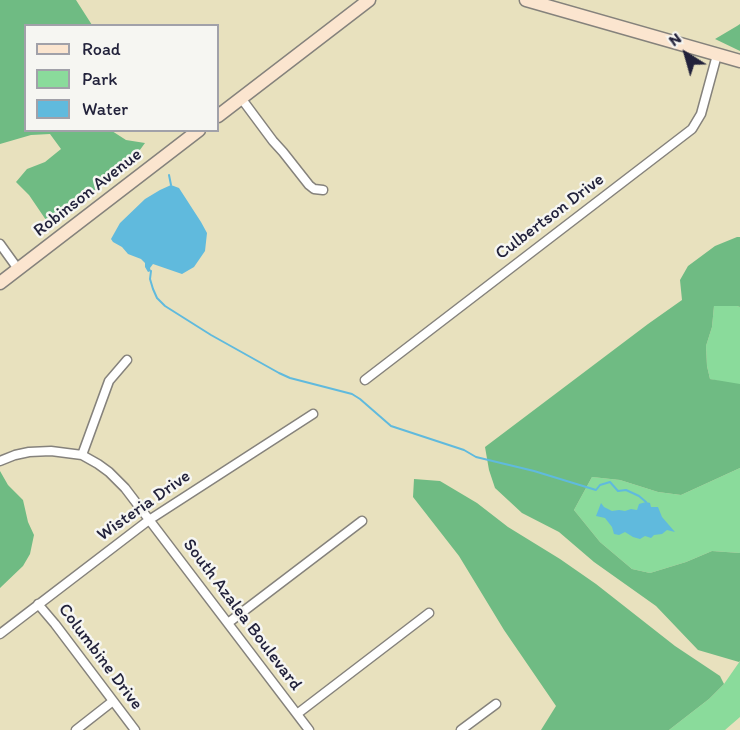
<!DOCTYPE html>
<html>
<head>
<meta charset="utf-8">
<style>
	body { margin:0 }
	#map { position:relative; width:740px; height:730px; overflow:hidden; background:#e8e1be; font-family:Itim,sans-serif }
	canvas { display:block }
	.legend { position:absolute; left:24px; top:24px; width:195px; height:108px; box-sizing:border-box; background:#f6f6f2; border:2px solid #a1a1a9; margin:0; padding:8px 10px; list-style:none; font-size:18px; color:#22223b }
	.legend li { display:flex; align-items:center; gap:12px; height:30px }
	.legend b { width:30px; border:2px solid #a1a1a9 }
	.north { position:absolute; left:656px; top:24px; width:60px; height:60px; -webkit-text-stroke:4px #f6f6f2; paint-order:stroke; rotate:323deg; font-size:16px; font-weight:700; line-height:24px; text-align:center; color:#22223b }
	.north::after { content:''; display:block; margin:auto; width:21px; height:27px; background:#22223b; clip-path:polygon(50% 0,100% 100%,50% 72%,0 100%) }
</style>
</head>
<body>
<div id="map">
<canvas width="740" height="730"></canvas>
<ul class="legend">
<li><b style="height:8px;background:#fbe5cf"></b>Road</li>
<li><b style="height:16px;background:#8adb9b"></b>Park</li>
<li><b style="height:16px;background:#60badd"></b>Water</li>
</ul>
<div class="north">N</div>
</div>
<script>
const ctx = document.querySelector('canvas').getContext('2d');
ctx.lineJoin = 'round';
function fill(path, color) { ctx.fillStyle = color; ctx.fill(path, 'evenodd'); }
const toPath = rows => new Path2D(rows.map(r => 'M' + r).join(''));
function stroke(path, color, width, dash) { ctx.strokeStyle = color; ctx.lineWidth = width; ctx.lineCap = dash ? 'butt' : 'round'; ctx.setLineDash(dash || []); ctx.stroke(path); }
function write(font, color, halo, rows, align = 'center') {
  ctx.font = font + ' Itim,sans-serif'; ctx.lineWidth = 5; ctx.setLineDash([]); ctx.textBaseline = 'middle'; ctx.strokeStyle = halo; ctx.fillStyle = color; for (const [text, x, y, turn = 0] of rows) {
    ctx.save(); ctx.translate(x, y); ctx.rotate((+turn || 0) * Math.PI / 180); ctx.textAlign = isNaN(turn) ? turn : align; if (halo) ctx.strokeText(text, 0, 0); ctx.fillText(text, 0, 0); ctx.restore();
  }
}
fill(toPath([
	[714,306,737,306,740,307,740,384,731,384,710,379,707,366,706,346,712,327],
	[740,468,740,553,712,551,686,562,650,573,632,569,600,542,574,510,592,477,620,480,658,492,681,495],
	[740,661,740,717,725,730,669,730,709,699,724,684]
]), '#8adb9b');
fill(toPath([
	[0,0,76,0,92,25,26,26,26,130,112,131,126,140,145,143,131,162,52,225,46,220,29,195,16,182,27,169,45,162,61,149,50,134,31,135,0,144],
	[740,24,740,51,715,39,737,26],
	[737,237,740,237,740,307,737,306,714,306,712,327,706,346,707,366,710,379,740,384,740,468,681,495,658,492,620,480,592,477,574,510,600,542,632,569,650,573,686,562,712,551,740,553,740,661,739,662,698,650,656,606,594,562,559,532,522,513,495,488,489,470,485,447,648,324,682,300,680,280,688,266,715,246],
	[0,471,8,485,23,500,28,522,34,535,30,554,23,566,0,588],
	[414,479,440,481,477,503,508,527,560,559,596,584,675,646,720,676,724,684,709,699,669,730,541,730,556,706,504,630,459,556,413,497]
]), '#6fbb83');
fill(toPath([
	[171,185,179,188,201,222,207,233,205,251,194,267,182,274,153,264,150,268,151,271,148,272,145,267,145,263,141,259,128,254,122,247,113,242,111,239,120,223,145,199,160,190],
	[646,502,650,503,651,507,658,507,662,517,675,532,667,530,662,534,654,535,651,538,645,536,640,539,633,537,625,532,619,535,614,534,612,527,605,518,596,516,601,503,604,507,612,511,619,510,625,511,631,509,637,510,639,504]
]), '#60badd');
stroke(toPath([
	[169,175,171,185],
	[151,271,150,279,153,289,157,298,165,306,211,335,279,373,290,378,352,394,360,399,391,426,464,450,476,457,534,471,596,490,600,485,610,482,618,491,626,490,639,496,646,502]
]), '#60badd', 2);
const street = toPath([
	[241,98,273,141,283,152,309,185,314,189,323,190],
	[0,244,18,269],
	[365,380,692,129,701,114,717,55],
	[82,455,109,381,127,360],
	[0,461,15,455,29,452,51,451,82,455,98,464,109,472,125,488,309,730],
	[38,604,55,624,135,730],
	[228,623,362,521],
	[0,634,149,520,313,414],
	[297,714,429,613],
	[76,730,113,701],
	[461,730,496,704]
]);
const secondary = toPath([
	[526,0,740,61],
	[218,116,369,0],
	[0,283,199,130]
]);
stroke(street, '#85827c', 11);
stroke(secondary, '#85827c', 15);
stroke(street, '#fff', 8);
stroke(secondary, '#fbe5cf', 12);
write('18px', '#22223b', '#f6f6f2', [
	["Robinson Avenue",88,193,-38],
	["Culbertson Drive",550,217,-37],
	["Wisteria Drive",144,506,-35],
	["South Azalea Boulevard",242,615,53],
	["Columbine Drive",100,657,53]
]);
</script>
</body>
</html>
